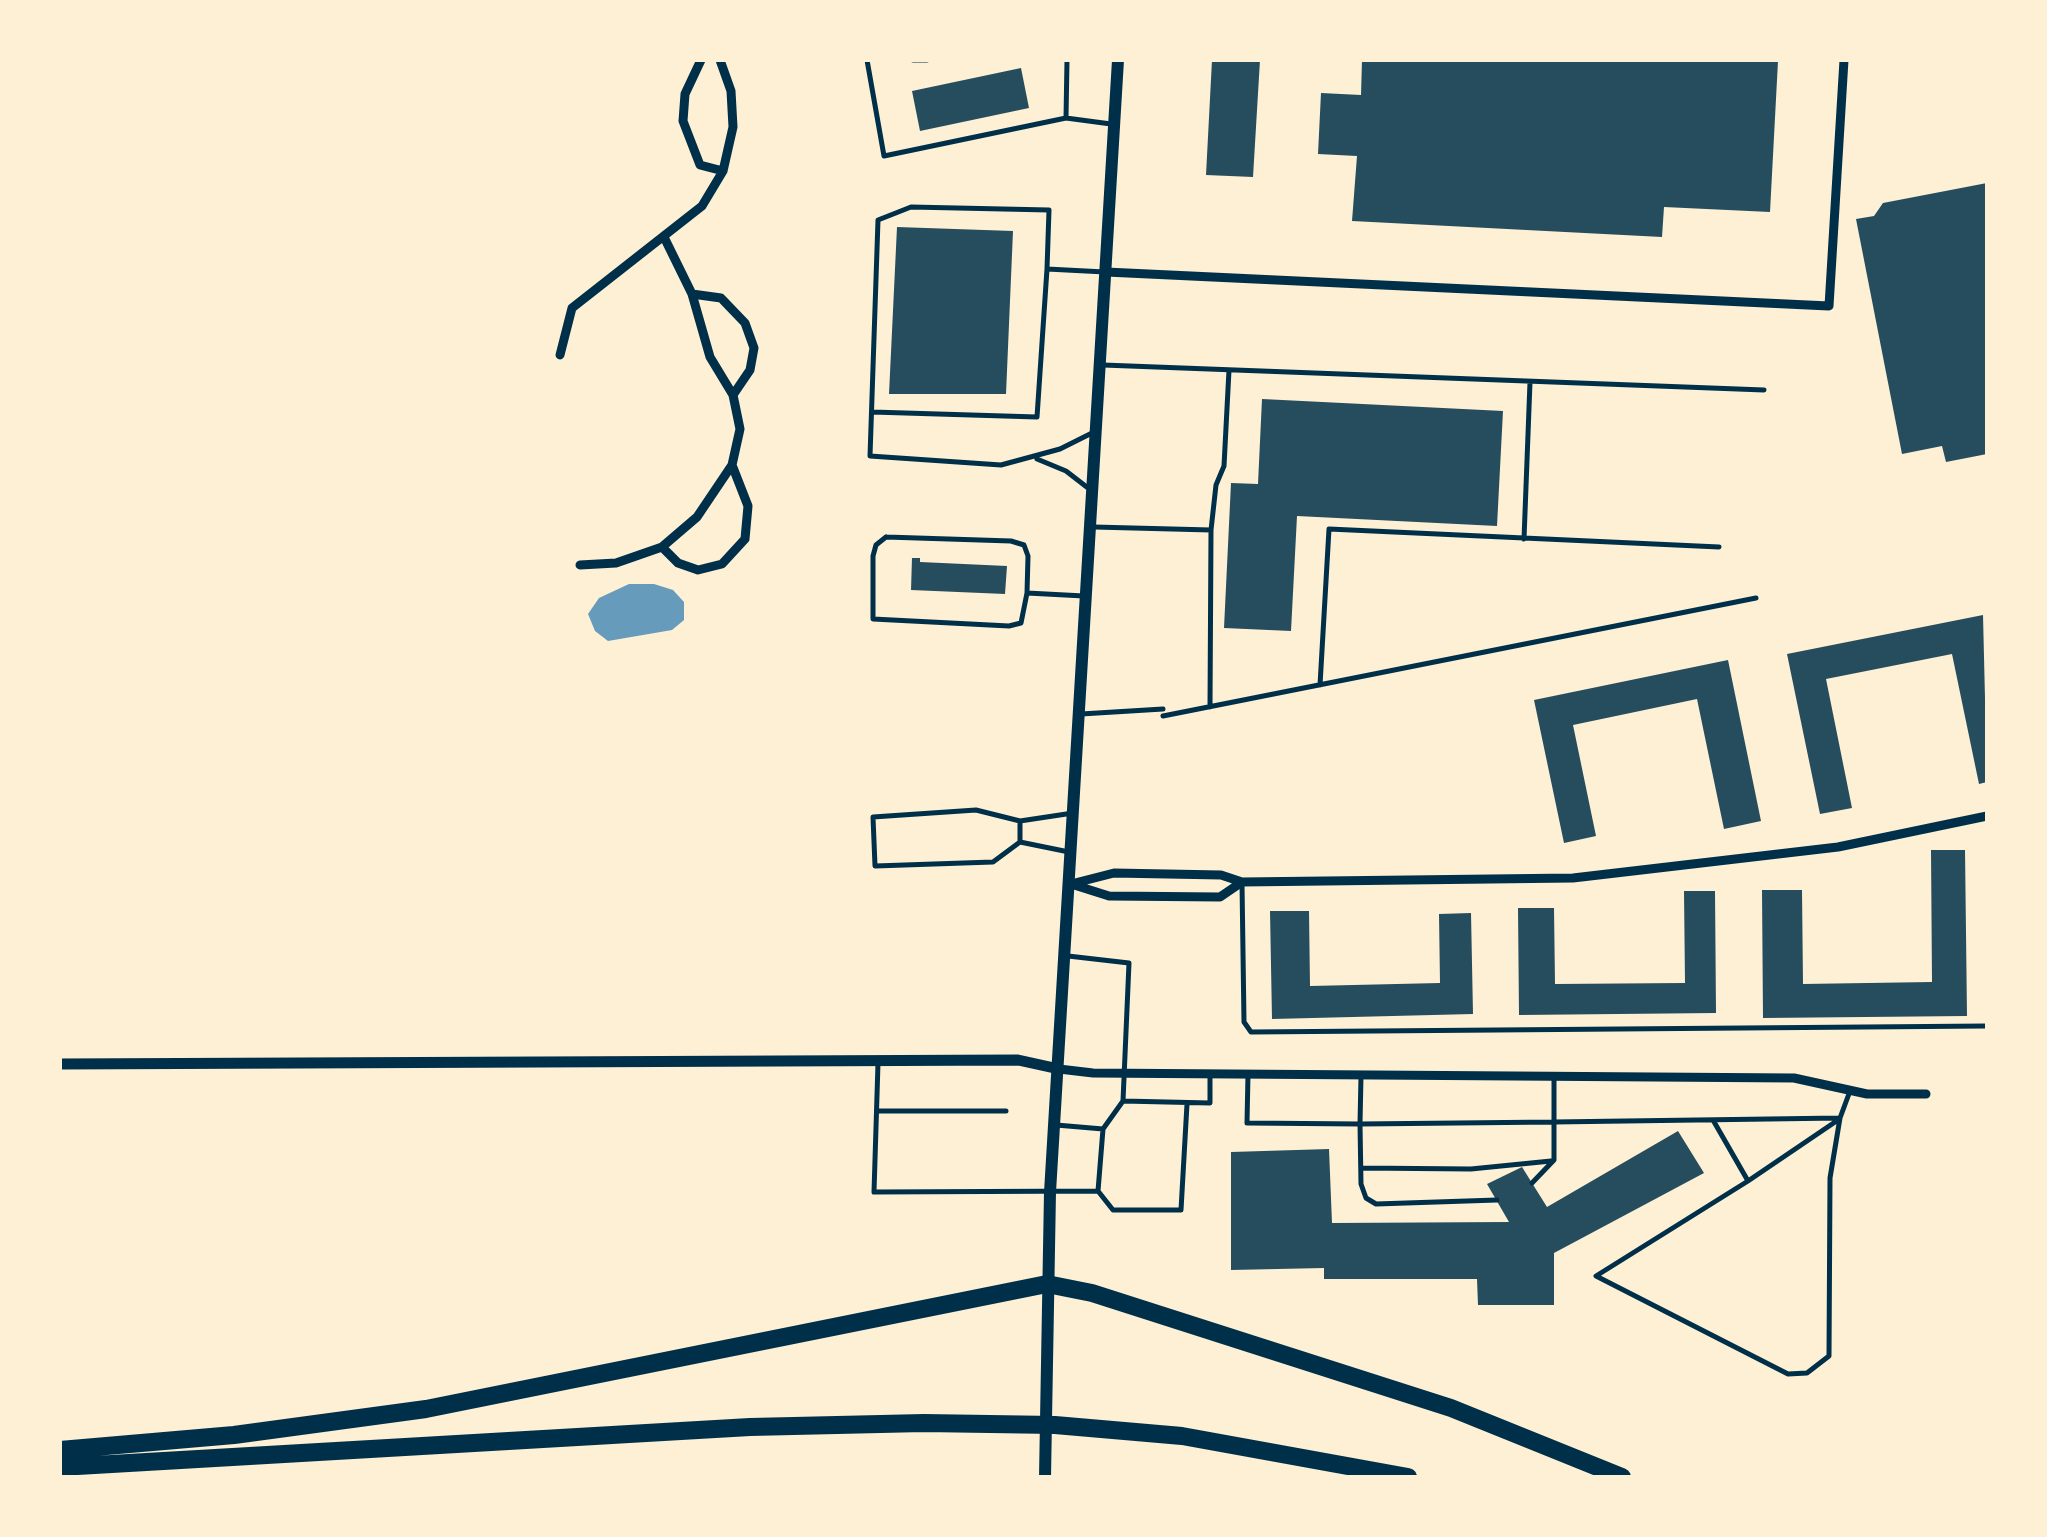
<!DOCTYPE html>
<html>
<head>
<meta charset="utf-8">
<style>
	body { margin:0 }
	#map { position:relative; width:2047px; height:1537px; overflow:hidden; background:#fdf0d5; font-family:"Archivo Narrow",sans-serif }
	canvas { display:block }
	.frame { position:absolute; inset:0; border:62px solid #fdf0d5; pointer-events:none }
</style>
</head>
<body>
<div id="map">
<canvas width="2047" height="1537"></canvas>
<div class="frame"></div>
</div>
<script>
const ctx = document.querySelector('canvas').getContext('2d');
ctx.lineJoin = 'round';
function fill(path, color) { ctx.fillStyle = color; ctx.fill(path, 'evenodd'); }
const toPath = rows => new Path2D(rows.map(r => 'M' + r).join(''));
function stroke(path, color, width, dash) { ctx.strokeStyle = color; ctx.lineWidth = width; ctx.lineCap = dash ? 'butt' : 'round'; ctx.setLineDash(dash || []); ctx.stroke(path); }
fill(toPath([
	[629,584,654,584,673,590,684,602,684,620,672,630,608,641,595,631,588,614,599,598]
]), '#669bbc');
fill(toPath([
	[1212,60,1260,60,1253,177,1206,175],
	[1362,60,1778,61,1770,212,1664,207,1662,237,1352,221,1357,156,1318,154,1321,93,1361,95],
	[1021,68,1029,108,920,131,912,91],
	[1987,183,1987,454,1946,462,1942,446,1902,454,1856,219,1874,216,1883,203],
	[897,227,1013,231,1006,394,889,394],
	[1262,399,1503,411,1497,526,1297,516,1291,631,1224,628,1231,483,1258,484],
	[912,558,920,558,920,562,1007,566,1005,594,911,590],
	[1983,615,1987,782,1979,784,1952,654,1826,679,1852,808,1820,814,1787,654],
	[1728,660,1761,821,1724,829,1697,699,1573,725,1596,836,1564,843,1534,700],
	[1931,850,1965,850,1967,1016,1763,1018,1762,890,1802,890,1803,984,1932,982],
	[1684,891,1715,891,1716,1013,1519,1015,1518,908,1554,908,1555,984,1685,983],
	[1270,911,1309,911,1310,986,1440,983,1439,914,1471,913,1473,1014,1272,1019],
	[1678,1131,1704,1173,1554,1253,1554,1305,1478,1305,1477,1279,1324,1279,1324,1268,1231,1270,1231,1152,1329,1149,1332,1223,1509,1222,1487,1184,1522,1167,1547,1207]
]), '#264d5e');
stroke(toPath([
	[867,60,884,156,1066,118,1111,124],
	[913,60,927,60],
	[1066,118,1067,60],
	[1047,269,1049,210,911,207,878,220,870,456,1001,465,1060,449,1092,433],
	[1103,365,1764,390],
	[872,412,1037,417,1047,269,1105,272],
	[1037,459,1066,471,1088,488],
	[1094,527,1211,530],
	[886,537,1011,541,1024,545,1028,556,1027,593,1021,623,1009,626,873,619,873,556,876,545,886,537],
	[1524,539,1530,382],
	[1027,593,1084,596],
	[1320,685,1329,529,1719,547],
	[1210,707,1211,530,1216,485,1224,466,1229,370],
	[1081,714,1163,709],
	[1163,716,1756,598],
	[1020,842,1020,821],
	[1069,852,1020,842,993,862,875,866,873,817,976,810,1020,821,1073,813],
	[1242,883,1244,1022,1251,1032,1987,1026],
	[1068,956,1129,963,1123,1101,1210,1103,1210,1074],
	[878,1063,874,1192,1098,1191,1113,1210,1181,1210,1187,1104],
	[1248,1074,1247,1123,1360,1124,1361,1076],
	[877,1111,1006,1111],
	[1713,1120,1748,1181,1596,1276,1788,1374,1807,1373,1829,1356,1830,1178,1840,1118],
	[1056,1125,1103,1129],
	[1361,1168,1471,1169,1551,1161],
	[1748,1181,1838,1120],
	[1532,1183,1554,1160,1554,1122,1840,1118,1850,1091],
	[1098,1191,1103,1129,1123,1101],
	[1497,1200,1376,1204,1366,1198,1361,1184,1360,1124,1554,1122,1554,1076]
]), '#003049', 5);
stroke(toPath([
	[701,60,685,94,683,121,700,165,723,171],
	[1106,272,1829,306,1844,60],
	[692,294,721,298,745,323,754,348,750,370,733,395],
	[560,355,572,308,702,206,723,171,733,127,731,91,720,60],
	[662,547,678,563,698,570,722,564,745,539,748,506,732,465],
	[580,565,616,563,662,547,697,517,732,465,740,429,733,395,710,357,692,294,664,237],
	[1071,884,1114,873,1221,875,1242,882,1573,878,1838,847,1987,816],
	[1071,884,1109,896,1220,897,1242,882],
	[1059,1069,1093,1073,1794,1078,1867,1094,1926,1094]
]), '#003049', 9);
stroke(toPath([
	[60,1064,1018,1060,1059,1069]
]), '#003049', 11);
stroke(toPath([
	[1045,1477,1050,1192,1118,60]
]), '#003049', 12);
stroke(toPath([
	[60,1450,234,1435,426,1409,1047,1284,1092,1293,1451,1408,1622,1477],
	[60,1467,750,1427,924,1423,1055,1425,1182,1436,1408,1477]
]), '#003049', 18);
</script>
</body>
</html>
